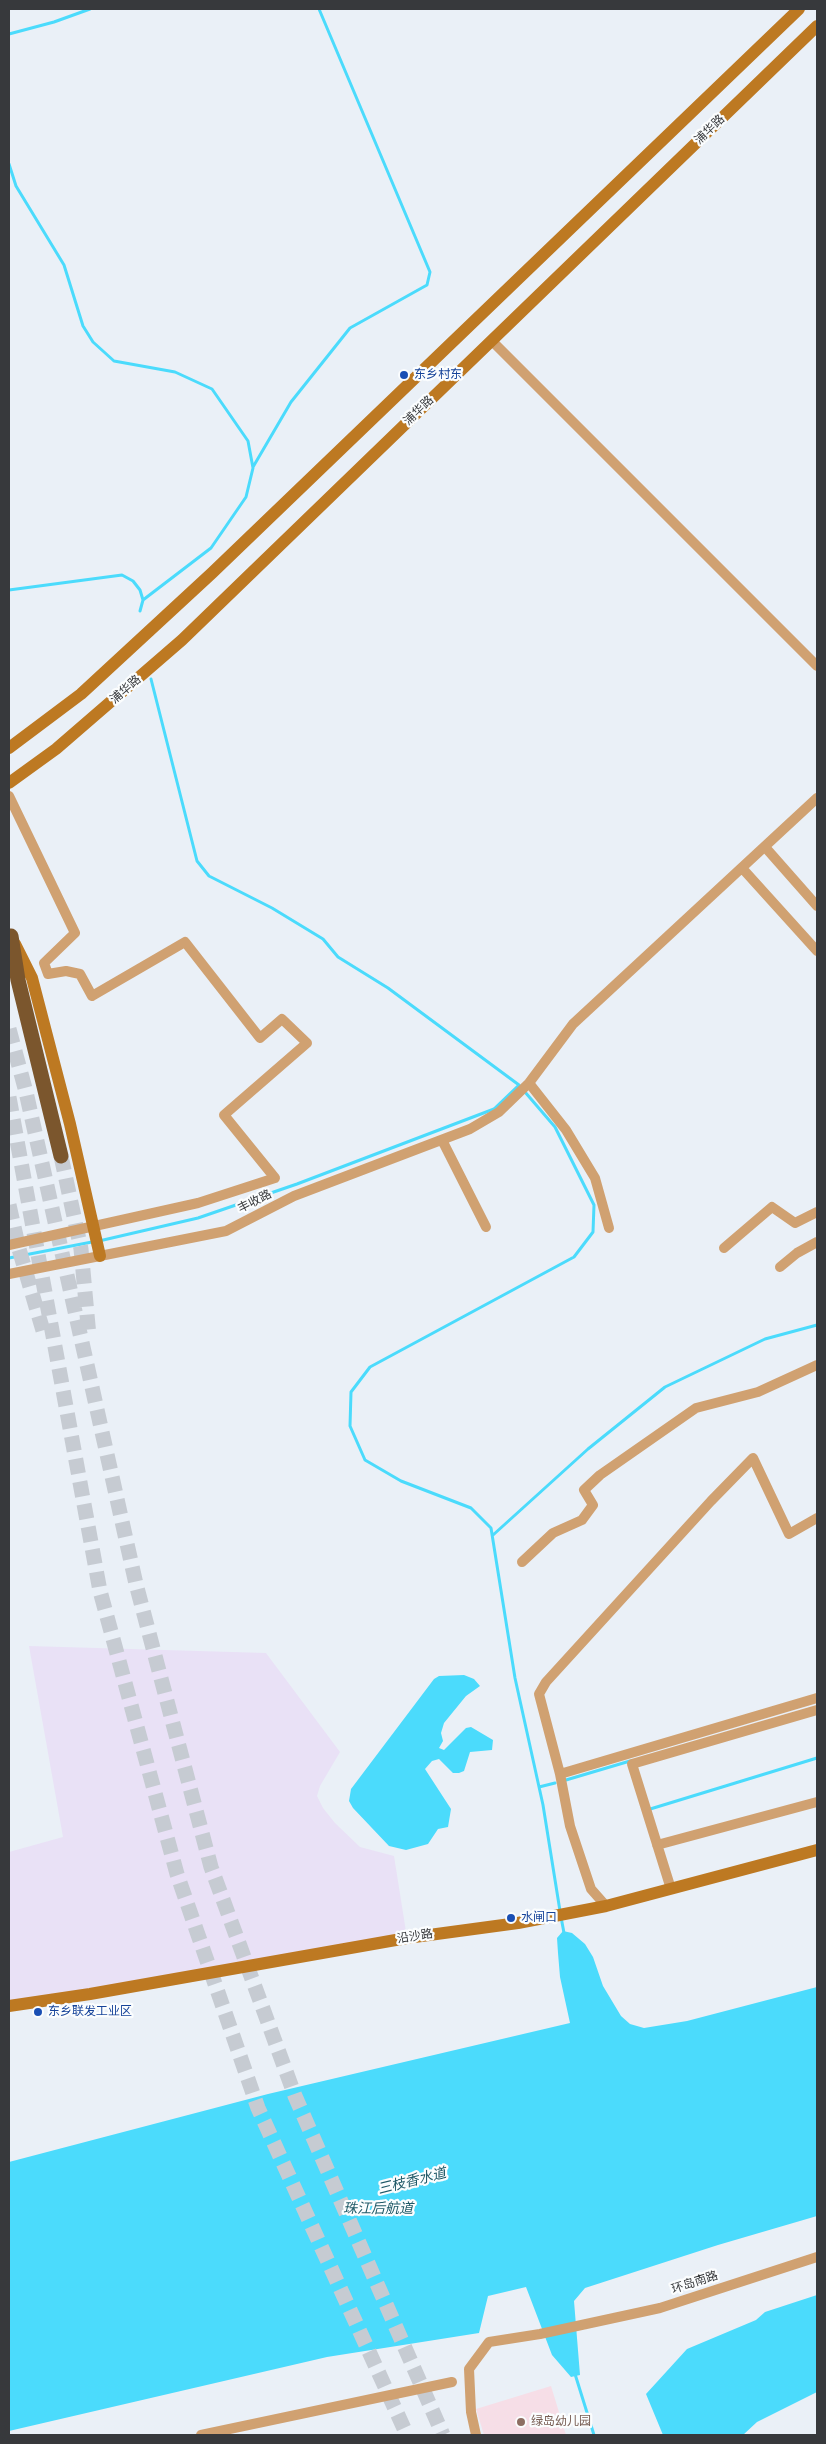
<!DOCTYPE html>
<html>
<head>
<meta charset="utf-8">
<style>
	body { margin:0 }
	#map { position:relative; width:826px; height:2444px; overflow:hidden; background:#eaf0f7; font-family:"Roboto Condensed",sans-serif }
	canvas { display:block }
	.frame { position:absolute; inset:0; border:10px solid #37393c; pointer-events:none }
</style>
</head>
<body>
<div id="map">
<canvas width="826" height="2444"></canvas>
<div class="frame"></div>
</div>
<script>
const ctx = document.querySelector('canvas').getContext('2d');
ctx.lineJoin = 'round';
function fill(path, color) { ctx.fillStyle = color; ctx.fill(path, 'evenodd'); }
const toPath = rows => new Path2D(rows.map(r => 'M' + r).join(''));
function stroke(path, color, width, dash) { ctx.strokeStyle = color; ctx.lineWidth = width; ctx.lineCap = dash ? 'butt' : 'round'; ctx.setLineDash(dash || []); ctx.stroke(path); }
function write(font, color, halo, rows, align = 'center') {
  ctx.font = font + ' "Roboto Condensed","Noto Sans SC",sans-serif'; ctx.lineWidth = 4.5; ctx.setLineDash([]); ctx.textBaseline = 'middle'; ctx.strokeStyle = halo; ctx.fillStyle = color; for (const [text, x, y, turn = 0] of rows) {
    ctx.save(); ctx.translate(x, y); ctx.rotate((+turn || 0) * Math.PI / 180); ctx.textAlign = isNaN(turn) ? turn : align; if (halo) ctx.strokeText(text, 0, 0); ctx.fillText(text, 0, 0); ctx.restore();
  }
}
fill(toPath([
	[29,1646,266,1653,340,1752,320,1786,317,1796,323,1808,335,1823,360,1847,394,1856,407,1938,9,2006,9,1852,63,1837]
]), '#e9e1f6');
fill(toPath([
	[551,2386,566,2435,484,2435,476,2409]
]), '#f6dee7');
fill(toPath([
	[464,1675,474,1679,480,1686,466,1696,444,1723,441,1733,443,1741,439,1748,444,1750,466,1728,471,1727,493,1740,492,1750,470,1752,464,1771,459,1773,453,1773,439,1759,432,1761,425,1769,451,1809,448,1827,438,1829,428,1844,406,1850,389,1846,353,1808,349,1801,351,1789,434,1679,439,1676],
	[563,1931,572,1933,585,1944,593,1957,603,1986,621,2016,630,2024,644,2028,687,2021,817,1987,817,2216,718,2245,585,2288,574,2301,580,2375,571,2377,552,2355,526,2287,488,2296,479,2333,327,2357,9,2431,9,2162,268,2094,570,2023,560,1977,558,1953,557,1938],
	[817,2295,817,2392,757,2422,743,2435,663,2435,646,2394,687,2349,756,2320,765,2312]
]), '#4bdbfc');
stroke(toPath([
	[9,34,54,22,90,9],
	[9,164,16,186,64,265,83,326,93,342,114,361,175,372,212,389,248,441,253,468,246,497,211,548,143,600,140,611],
	[253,467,291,402,350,328,427,285,430,272,319,9],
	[9,590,122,575,133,581,140,590,143,600],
	[151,679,197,861,209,876,272,908,323,939,338,957,388,988,519,1085,555,1127,594,1205,593,1232,574,1257,370,1367,351,1392,350,1426,365,1460,401,1481,471,1508,491,1528,515,1678,543,1805,560,1911],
	[99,1241,198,1218,297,1184,494,1109,519,1085],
	[9,1258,92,1242],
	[493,1535,588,1449,665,1387,765,1339,817,1325],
	[566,1780,630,1761],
	[539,1787,555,1783],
	[647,1810,817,1758],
	[561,1917,564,1933],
	[575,2374,594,2435]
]), '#4bdbfc', 3);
stroke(toPath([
	[9,1029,26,1092,136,1584,211,1867,295,2096,443,2435],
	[9,1097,100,1591,177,1874,258,2108,407,2435],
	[61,1156,81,1249,89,1336],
	[9,1205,19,1249,44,1334]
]), '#c6cbd2', 15, [15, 8]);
stroke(toPath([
	[492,341,817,666],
	[9,796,75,933,44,963,48,974,66,971,80,974,92,996,185,942,260,1038,282,1019,307,1043,224,1115,275,1178,198,1203,9,1245],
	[765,847,817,906],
	[742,868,817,951],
	[529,1083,566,1130,595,1178,609,1228],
	[442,1140,486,1227],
	[724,1248,772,1207,795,1223,817,1212],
	[780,1267,797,1253,817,1242],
	[9,1274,226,1231,294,1196,470,1129,499,1112,529,1083,573,1024,817,798],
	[522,1562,553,1533,582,1520,593,1505,584,1490,600,1475,696,1408,758,1392,817,1365],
	[560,1774,539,1694,546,1682,711,1501,753,1458,789,1534,817,1518],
	[657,1845,817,1802],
	[671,1889,632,1764,817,1710],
	[606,1906,591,1889,570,1826,560,1774,817,1698],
	[201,2435,452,2382],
	[476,2435,471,2412,469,2369,489,2342,540,2334,660,2308,817,2257]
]), '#d0a171', 10);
stroke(toPath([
	[9,748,81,694,212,573,799,9],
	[9,783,56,749,182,640,817,26],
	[15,944,32,978,70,1124,100,1256],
	[9,2006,90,1994,407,1938,518,1923,606,1906,817,1850]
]), '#bd7922', 12);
stroke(toPath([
	[11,936,18,980,61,1156]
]), '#7b562d', 15);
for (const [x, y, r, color] of [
	[404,375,5,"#1a4fb4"],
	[511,1918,5,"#1a4fb4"],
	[38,2012,5,"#1a4fb4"],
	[521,2422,5,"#8d6e63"]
]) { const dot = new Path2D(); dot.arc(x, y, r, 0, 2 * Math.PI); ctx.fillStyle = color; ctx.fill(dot); stroke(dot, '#fbfdfe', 2); }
write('12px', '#37393c', '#fbfdfe', [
	["浦华路",710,130,-44],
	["浦华路",419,411,-44],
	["浦华路",126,690,-41],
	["丰收路",255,1202,-27],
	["沿沙路",415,1937,-9],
	["环岛南路",695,2283,-18]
]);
write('12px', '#164399', '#fbfdfe', [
	["东乡村东",414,375],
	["水闸口",521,1918],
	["东乡联发工业区",48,2012]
], 'left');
write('12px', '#785e54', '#fbfdfe', [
	["绿岛幼儿园",531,2422]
], 'left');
write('italic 14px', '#1f5967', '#fbfdfe', [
	["三枝香水道",412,2182,-14],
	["珠江后航道",378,2209]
]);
</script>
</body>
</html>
